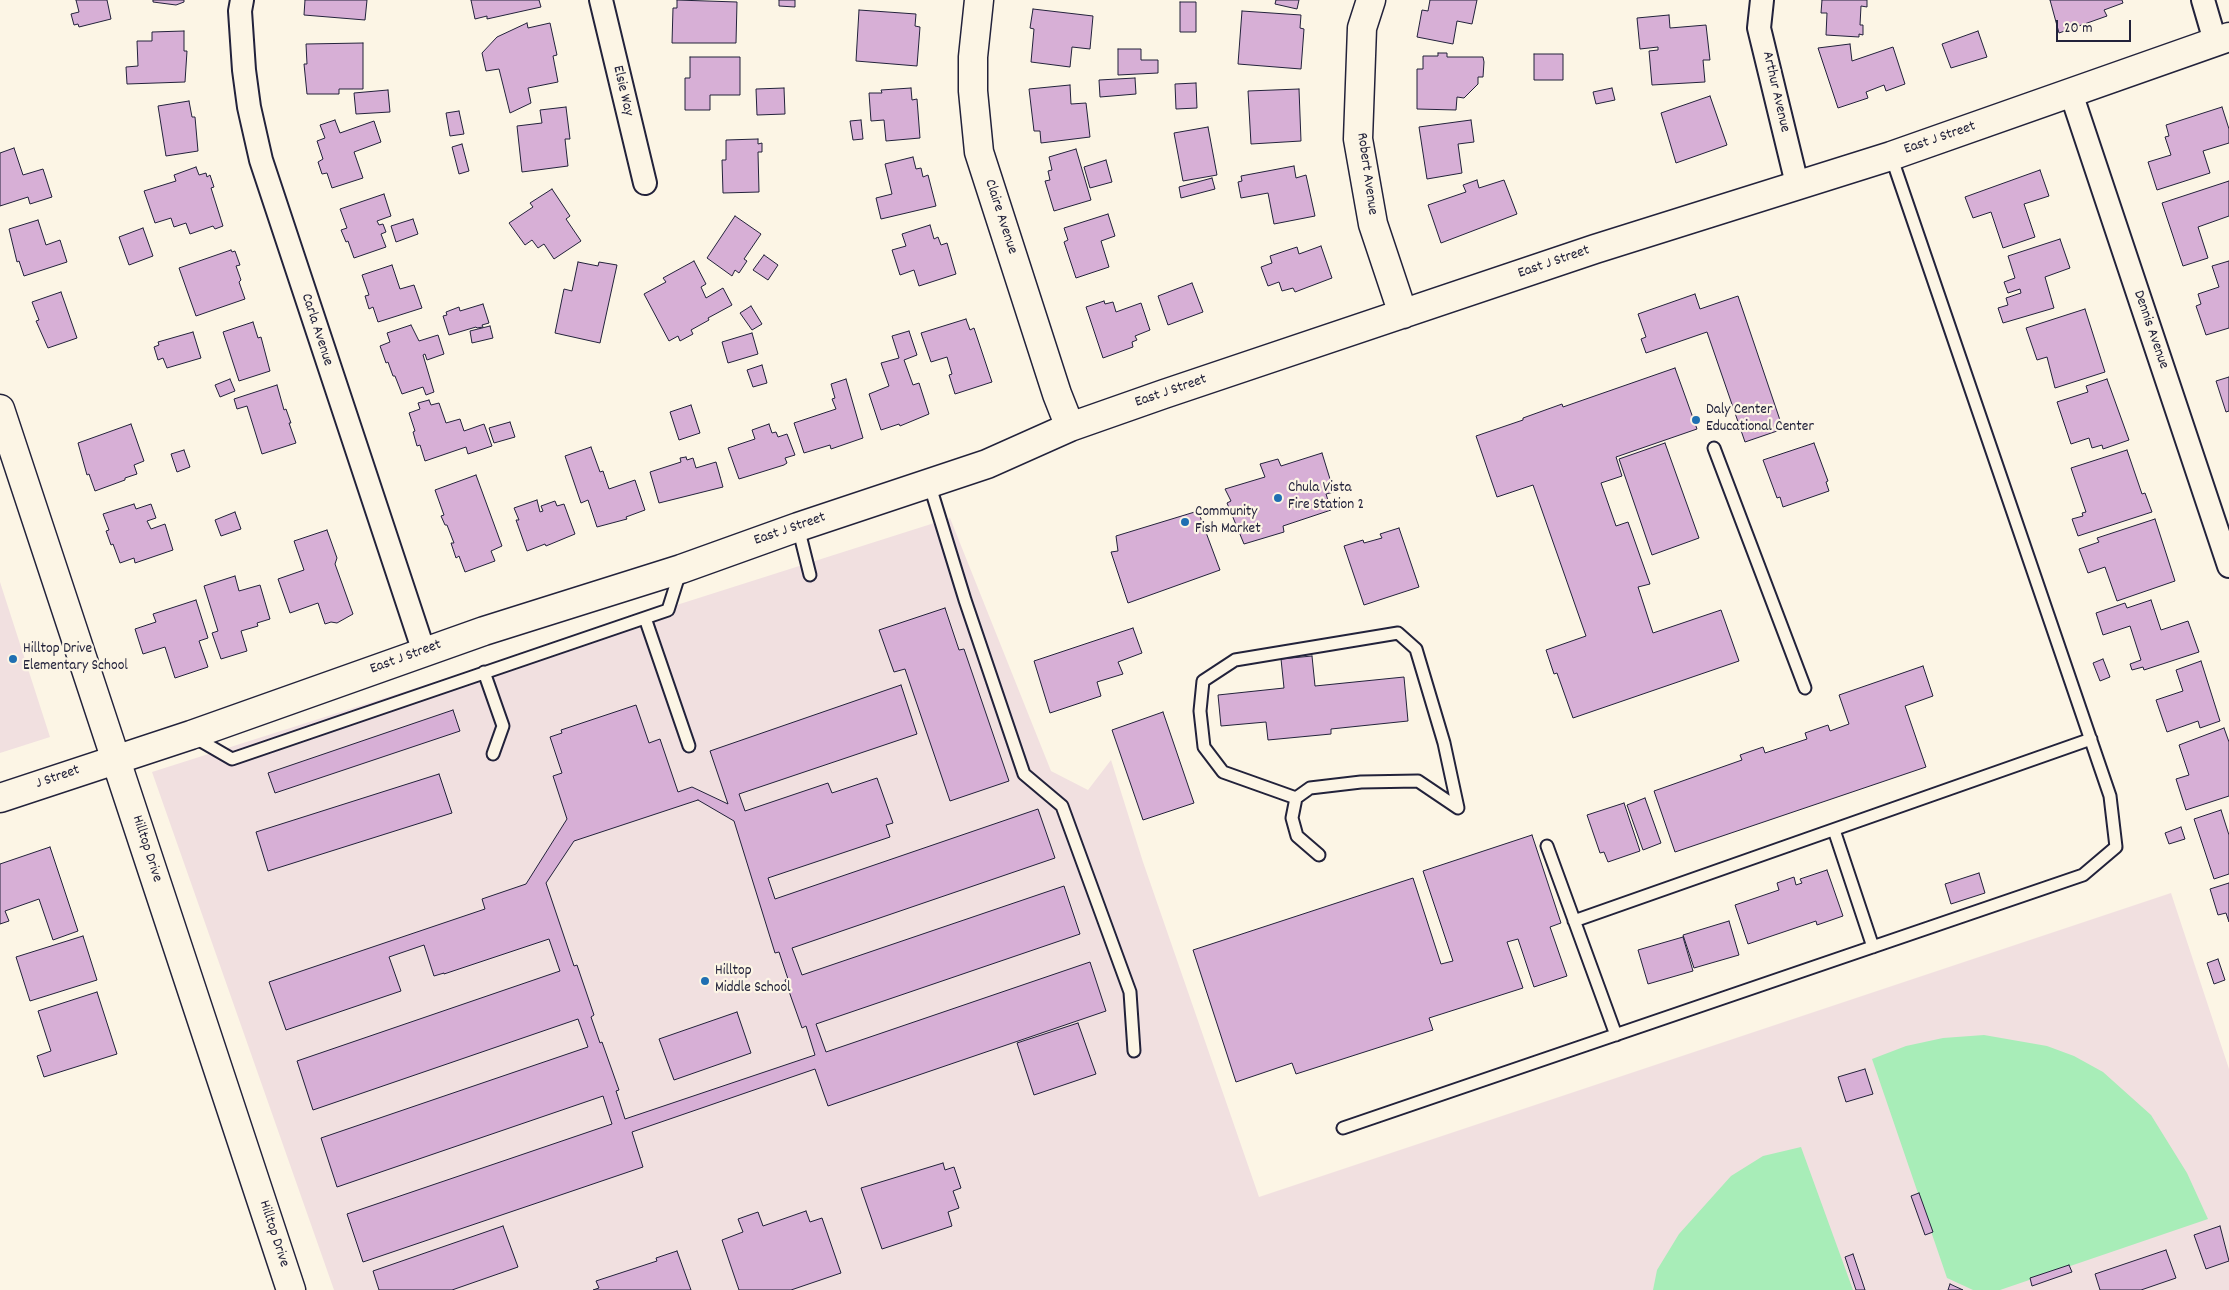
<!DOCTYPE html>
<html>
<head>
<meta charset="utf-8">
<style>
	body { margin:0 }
	#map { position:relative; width:2229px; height:1290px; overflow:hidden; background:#fcf5e5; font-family:Dekko,sans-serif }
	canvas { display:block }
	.scale { position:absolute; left:2056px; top:20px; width:75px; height:22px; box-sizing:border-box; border:2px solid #22223b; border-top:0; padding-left:6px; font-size:15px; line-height:18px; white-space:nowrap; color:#22223b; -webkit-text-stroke:4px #fcf5e5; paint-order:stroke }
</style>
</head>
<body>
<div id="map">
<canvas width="2229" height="1290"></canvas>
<div class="scale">20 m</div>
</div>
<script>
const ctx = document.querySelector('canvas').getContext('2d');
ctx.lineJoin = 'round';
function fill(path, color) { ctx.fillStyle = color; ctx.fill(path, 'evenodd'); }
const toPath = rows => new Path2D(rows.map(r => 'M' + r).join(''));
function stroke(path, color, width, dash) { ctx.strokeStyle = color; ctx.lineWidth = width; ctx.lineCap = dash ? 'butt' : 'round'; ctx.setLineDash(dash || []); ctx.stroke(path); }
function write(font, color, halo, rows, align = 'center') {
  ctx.font = font + ' Dekko,sans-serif'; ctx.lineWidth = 4.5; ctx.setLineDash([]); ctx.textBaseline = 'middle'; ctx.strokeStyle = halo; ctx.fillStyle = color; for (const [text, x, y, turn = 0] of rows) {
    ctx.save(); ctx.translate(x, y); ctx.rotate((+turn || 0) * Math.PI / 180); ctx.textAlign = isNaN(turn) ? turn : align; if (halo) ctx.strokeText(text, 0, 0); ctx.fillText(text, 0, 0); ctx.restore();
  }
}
fill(toPath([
	[950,518,1051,771,1088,790,1111,760,1143,862,1259,1197,2171,893,2229,1069,2229,1290,334,1290,152,772],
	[0,582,50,737,0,753]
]), '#f1e0e0');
fill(toPath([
	[1984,1035,2047,1046,2074,1056,2103,1072,2151,1115,2187,1173,2208,1219,2000,1290,1973,1290,1947,1278,1872,1059,1906,1046,1943,1038],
	[1801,1147,1853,1290,1653,1290,1657,1270,1679,1234,1731,1176,1763,1156]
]), '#a8edb8');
const building = toPath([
	[76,0,107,0,111,19,79,27,78,24,74,25,71,14,79,12,76,0],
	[153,0,184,0,184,2,176,5,153,2,153,0],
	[305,0,367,0,365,20,304,15,305,0],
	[471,0,539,0,541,7,487,19,487,16,475,19,471,0],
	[677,0,737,2,736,43,672,43,673,8,677,8,677,0],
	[779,0,795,0,795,7,779,6,779,0],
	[1276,0,1299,0,1297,9,1275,4,1276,0],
	[1430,0,1477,0,1472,24,1457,21,1453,44,1417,37,1422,10,1428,11,1430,0],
	[1822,0,1867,0,1867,7,1861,6,1860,25,1863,25,1863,35,1859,34,1859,37,1826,35,1827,13,1821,13,1822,0],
	[2050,0,2122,0,2123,3,2104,10,2107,16,2059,33,2050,0],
	[1180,2,1196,2,1196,32,1180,32,1180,2],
	[1033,9,1093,16,1090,49,1072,47,1070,67,1031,62,1034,29,1030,28,1033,9],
	[859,10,916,14,915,26,920,27,917,66,856,61,859,10],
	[1242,11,1301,15,1300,28,1304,29,1301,69,1238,64,1242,11],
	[1669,15,1670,28,1706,25,1710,60,1703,60,1705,82,1652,85,1649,51,1658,50,1658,47,1640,49,1637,18,1669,15],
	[527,23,528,28,550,23,557,55,553,56,558,82,528,88,531,103,510,113,499,69,486,71,482,53,497,37,527,23],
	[184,31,184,51,187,51,185,82,127,84,126,67,138,66,137,41,152,41,152,32,184,31],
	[1978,31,1987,57,1951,68,1942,44,1978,31],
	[363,43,363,89,339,89,339,94,307,94,304,64,307,64,306,44,363,43],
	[1850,44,1852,61,1893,47,1905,84,1886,91,1884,85,1866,92,1868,98,1838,108,1818,48,1850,44],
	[1118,49,1141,49,1141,60,1158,60,1158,73,1118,75,1118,49],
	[1438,53,1447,53,1447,57,1483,57,1484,62,1483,77,1478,77,1478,84,1464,98,1457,97,1456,110,1417,109,1417,69,1423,69,1423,56,1438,56,1438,53],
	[1534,54,1563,54,1563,80,1534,80,1534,54],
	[690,57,740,57,740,95,710,95,710,110,685,110,685,78,690,78,690,57],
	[1135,78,1136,94,1100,97,1099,80,1135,78],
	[1196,83,1197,108,1176,109,1175,84,1196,83],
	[1070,85,1071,104,1086,103,1090,137,1041,143,1040,131,1034,131,1029,89,1070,85],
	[784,88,785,114,757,115,756,89,784,88],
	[911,88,912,100,917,99,920,138,886,141,884,120,871,121,869,93,882,93,881,90,911,88],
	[1612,88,1615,100,1596,104,1593,92,1612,88],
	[1299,89,1301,141,1251,144,1248,91,1299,89],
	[388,90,390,112,356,114,354,93,388,90],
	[1710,96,1727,145,1676,163,1661,113,1710,96],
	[189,101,192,117,195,117,198,151,166,156,158,106,189,101],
	[566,107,570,139,565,139,568,166,522,172,517,126,542,123,540,110,566,107],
	[2222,107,2229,129,2229,143,2203,151,2210,173,2157,190,2148,162,2171,155,2165,137,2169,136,2166,125,2222,107],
	[459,111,464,134,450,136,446,113,459,111],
	[335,120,340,133,374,121,381,142,354,152,363,178,332,188,327,173,322,174,318,162,323,159,317,141,325,138,320,125,335,120],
	[861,120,863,139,853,140,850,121,861,120],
	[1471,120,1474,142,1458,144,1462,173,1427,179,1419,127,1471,120],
	[1208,127,1217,175,1183,181,1174,133,1208,127],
	[758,139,758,144,762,143,762,152,758,152,759,192,723,193,722,160,726,160,726,140,758,139],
	[462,144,469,171,459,174,452,147,462,144],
	[14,148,23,175,43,169,52,197,30,204,28,197,0,206,0,153,14,148],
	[1076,149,1091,200,1054,211,1045,181,1050,180,1048,171,1052,170,1049,157,1076,149],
	[913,157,916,169,921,168,923,177,928,175,936,206,881,219,876,198,892,194,885,164,913,157],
	[1106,160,1112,182,1090,188,1084,167,1106,160],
	[1294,166,1296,178,1306,175,1315,216,1274,224,1268,193,1241,198,1238,182,1242,181,1241,176,1294,166],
	[196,167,199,175,206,173,207,177,210,175,214,187,211,188,223,226,215,229,213,226,190,234,186,223,174,227,171,218,155,223,144,191,176,181,174,175,196,167],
	[2040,170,2049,196,2024,204,2035,237,2003,248,1991,212,1973,218,1965,197,2040,170],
	[1212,178,1215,189,1181,198,1179,187,1212,178],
	[1477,180,1479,188,1504,180,1517,214,1441,243,1428,205,1466,192,1463,185,1477,180],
	[2229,181,2229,216,2198,227,2208,258,2183,266,2162,203,2229,181],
	[552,189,570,216,566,219,581,241,554,259,544,244,538,248,532,240,525,245,509,223,533,207,530,203,552,189],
	[384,194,391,216,377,221,379,225,383,224,386,232,381,234,386,247,354,258,348,241,346,242,341,230,347,228,340,209,384,194],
	[1108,214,1115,236,1101,241,1109,267,1076,278,1064,242,1068,240,1064,228,1108,214],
	[735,216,761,234,744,259,747,261,739,273,735,270,732,276,707,258,735,216],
	[413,219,418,234,396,242,391,226,413,219],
	[38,220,46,245,60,240,67,262,24,276,19,261,17,262,9,229,38,220],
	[930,225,934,239,938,237,941,245,947,243,956,274,919,286,914,270,900,275,892,250,906,246,902,234,930,225],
	[143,228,153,256,129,265,119,237,143,228],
	[2060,239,2070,268,2045,277,2054,308,2003,323,1998,308,2008,305,2006,298,2021,293,2020,289,2008,293,2004,282,2015,278,2008,256,2060,239],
	[1321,246,1332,278,1295,292,1293,288,1282,291,1279,282,1268,286,1261,267,1272,263,1270,256,1297,247,1299,254,1321,246],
	[231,250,232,252,235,251,240,265,236,266,241,280,239,282,245,299,196,316,179,268,231,250],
	[764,255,778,265,768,280,753,270,764,255],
	[694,261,706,284,701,287,706,298,723,288,732,305,708,318,709,320,691,330,693,334,680,341,678,336,669,341,644,294,666,282,663,278,694,261],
	[2229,261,2229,328,2206,335,2196,306,2201,304,2198,294,2219,287,2212,266,2229,261],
	[578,262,598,266,599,262,617,265,600,343,555,333,564,289,572,291,578,262],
	[392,265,400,289,414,285,422,308,378,322,373,307,369,309,365,296,369,295,362,275,392,265],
	[1192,283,1203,312,1168,325,1158,296,1192,283],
	[61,292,77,338,48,348,36,321,39,320,32,302,61,292],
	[1695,294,1700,309,1738,296,1783,429,1745,442,1707,332,1646,353,1641,339,1646,337,1638,314,1695,294],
	[1104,301,1105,304,1113,302,1116,312,1141,303,1150,330,1135,336,1137,340,1132,342,1133,347,1103,358,1086,307,1104,301],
	[483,304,489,323,482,325,483,327,477,328,476,327,449,335,443,316,447,315,446,312,459,307,460,311,483,304],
	[751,306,762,324,752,330,740,313,751,306],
	[2085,309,2105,372,2055,388,2047,357,2037,360,2026,328,2085,309],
	[966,319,970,330,974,328,992,382,955,394,949,375,952,374,947,357,931,362,921,333,966,319],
	[253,322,258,338,261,337,270,371,239,381,223,332,253,322],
	[411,325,419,341,438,335,444,354,427,360,425,354,423,355,434,392,426,395,423,387,402,394,395,376,393,376,388,362,386,363,380,346,390,342,387,333,411,325],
	[490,326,493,338,472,343,470,331,490,326],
	[909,331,917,355,904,360,913,385,919,383,929,414,900,426,899,424,881,430,869,394,889,386,881,363,899,358,892,336,909,331],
	[193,332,201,358,167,368,163,358,158,360,154,347,159,345,158,342,193,332],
	[752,333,758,354,728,363,722,342,752,333],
	[762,365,767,383,753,387,747,370,762,365],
	[1675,368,1697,429,1616,457,1622,476,1601,483,1616,526,1628,522,1650,584,1638,587,1653,633,1721,610,1739,661,1573,718,1557,673,1554,674,1546,650,1586,636,1533,485,1497,497,1476,436,1523,420,1523,418,1562,404,1563,407,1675,368],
	[2229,377,2229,411,2226,412,2216,381,2229,377],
	[230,379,235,391,220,397,215,385,230,379],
	[846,379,863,438,831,449,830,445,804,453,794,423,836,409,832,399,835,398,831,384,846,379],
	[2107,379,2129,440,2103,449,2102,445,2092,448,2089,438,2071,444,2057,402,2088,392,2086,386,2107,379],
	[277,385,284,410,286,409,291,423,289,423,296,443,262,454,247,406,237,409,234,399,277,385],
	[429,400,431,405,439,403,446,423,460,419,464,431,484,424,492,446,468,454,466,447,425,461,420,445,417,446,413,432,415,431,409,413,420,409,418,403,429,400],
	[691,405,700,433,679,440,670,412,691,405],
	[510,422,515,437,494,443,489,428,510,422],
	[131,424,144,461,134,465,137,474,125,478,125,480,95,491,89,474,87,475,78,443,131,424],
	[769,424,772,433,776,432,778,437,787,434,795,455,785,458,787,463,784,465,739,479,728,448,755,439,752,430,769,424],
	[1665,443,1699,538,1652,555,1619,459,1665,443],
	[1814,443,1828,481,1826,482,1829,491,1783,507,1780,497,1777,498,1763,460,1814,443],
	[591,447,600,472,603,471,609,489,635,480,645,510,626,517,627,519,597,527,588,500,581,503,565,456,591,447],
	[184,450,190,467,177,472,171,454,184,450],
	[2127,450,2142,494,2145,493,2152,512,2078,536,2072,519,2083,516,2082,513,2086,512,2071,468,2127,450],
	[1322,453,1334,492,1326,494,1331,510,1283,526,1284,532,1244,544,1227,503,1231,501,1225,489,1265,477,1260,464,1278,459,1281,466,1322,453],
	[686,457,687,460,693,458,696,468,716,462,723,487,659,503,650,472,681,462,680,458,686,457],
	[476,475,502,546,491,551,495,561,465,572,459,556,456,558,451,543,454,543,447,525,445,525,441,516,444,515,435,490,476,475],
	[537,500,540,512,543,511,541,506,555,501,557,506,564,504,575,534,546,546,545,544,527,551,516,520,519,520,514,508,537,500],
	[134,504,136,509,151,504,156,518,147,521,151,529,165,524,173,550,135,563,134,558,120,563,113,544,111,545,106,531,109,530,103,514,134,504],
	[1198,511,1220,570,1128,603,1111,552,1118,551,1116,536,1198,511],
	[235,512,241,529,221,536,215,520,235,512],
	[2155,519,2175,581,2117,601,2105,567,2088,573,2079,549,2099,542,2097,538,2155,519],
	[1399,528,1419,587,1364,605,1344,546,1363,540,1364,543,1382,538,1380,534,1399,528],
	[327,530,337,558,335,564,353,614,337,623,331,622,325,624,318,603,290,613,278,579,304,570,294,541,327,530],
	[235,576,239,591,260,585,270,619,257,623,258,626,241,631,247,651,221,659,212,633,218,631,204,586,235,576],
	[196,600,208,638,199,641,208,667,175,678,165,647,143,654,135,629,156,622,153,614,196,600],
	[2151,600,2161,630,2188,621,2199,652,2144,670,2143,667,2132,670,2130,664,2141,660,2130,626,2103,635,2096,613,2125,603,2127,608,2151,600],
	[945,608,959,650,964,649,1009,781,950,801,905,669,894,672,879,630,945,608],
	[1133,628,1142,653,1118,662,1123,674,1097,682,1101,696,1050,713,1034,661,1133,628],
	[1312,656,1315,686,1404,677,1408,721,1331,729,1331,734,1268,740,1266,722,1221,726,1218,695,1284,688,1281,659,1312,656],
	[2103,659,2110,677,2100,681,2093,663,2103,659],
	[2201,661,2220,721,2200,728,2198,721,2167,732,2156,700,2183,691,2176,670,2201,661],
	[1923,666,1933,696,1905,706,1926,767,1675,852,1654,791,1742,760,1740,755,1763,747,1765,753,1807,739,1805,733,1828,725,1830,731,1849,724,1839,695,1923,666],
	[901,685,917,734,739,794,745,811,828,783,832,793,877,778,893,823,886,825,890,837,768,878,775,899,1038,809,1055,858,792,948,802,975,1064,886,1080,934,816,1024,826,1052,1090,962,1106,1011,828,1106,815,1069,632,1132,643,1167,363,1262,347,1214,612,1124,603,1096,337,1187,321,1138,588,1047,578,1019,313,1110,297,1061,560,971,549,939,444,974,444,973,434,976,424,945,389,957,401,991,286,1030,269,982,485,909,482,899,526,884,567,819,553,776,562,773,550,737,562,733,561,730,636,705,649,743,660,739,678,792,692,787,728,804,710,751,901,685],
	[698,800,734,821,775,953,779,952,788,979,785,980,802,1028,806,1026,815,1055,625,1119,616,1091,619,1090,602,1042,600,1043,591,1017,594,1015,577,965,574,966,546,883,574,841,698,800],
	[453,710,460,731,275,793,268,773,453,710],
	[1163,712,1194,803,1143,820,1112,730,1163,712],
	[2224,728,2229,742,2229,796,2186,810,2176,779,2189,775,2179,745,2224,728],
	[439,774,452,813,268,871,256,832,439,774],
	[1645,798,1661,843,1643,850,1627,805,1645,798],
	[1624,803,1640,851,1608,862,1604,852,1600,853,1587,815,1624,803],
	[2221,810,2229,835,2229,874,2214,879,2194,819,2221,810],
	[2181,827,2185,839,2169,844,2165,833,2181,827],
	[1532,835,1561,923,1550,927,1567,976,1534,987,1518,939,1507,942,1523,988,1429,1018,1433,1030,1296,1074,1292,1063,1236,1082,1193,950,1413,878,1441,964,1453,961,1423,871,1532,835],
	[50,847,78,931,53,940,39,899,5,911,9,921,0,924,0,864,50,847],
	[1827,870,1843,916,1817,925,1816,921,1748,944,1735,905,1779,890,1777,883,1794,877,1796,885,1802,883,1800,879,1827,870],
	[1979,873,1985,893,1951,904,1945,884,1979,873],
	[2229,883,2229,922,2226,913,2218,915,2210,889,2229,883],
	[1729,921,1739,955,1694,968,1683,935,1729,921],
	[83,936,97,980,30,1001,16,957,83,936],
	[1683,937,1693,971,1648,984,1638,950,1683,937],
	[2218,959,2225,980,2214,984,2207,963,2218,959],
	[97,992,117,1054,44,1077,37,1056,51,1051,38,1011,97,992],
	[737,1012,751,1053,674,1080,659,1039,737,1012],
	[1078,1023,1096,1074,1034,1095,1017,1043,1078,1023],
	[1865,1069,1873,1094,1846,1102,1838,1077,1865,1069],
	[943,1163,945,1170,954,1167,961,1188,953,1191,959,1208,948,1212,952,1226,882,1249,861,1188,943,1163],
	[1919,1193,1933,1232,1925,1235,1911,1196,1919,1193],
	[806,1211,810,1222,822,1218,841,1273,791,1290,739,1290,722,1240,743,1232,738,1219,758,1212,763,1226,806,1211],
	[503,1226,518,1267,452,1290,379,1290,373,1271,503,1226],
	[2220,1226,2229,1261,2206,1269,2194,1235,2220,1226],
	[2166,1250,2176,1278,2141,1290,2100,1290,2095,1274,2166,1250],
	[677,1251,691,1290,593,1290,599,1288,596,1281,657,1261,656,1258,677,1251],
	[1853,1254,1865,1290,1856,1290,1845,1257,1853,1254],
	[2069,1265,2072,1272,2032,1286,2030,1278,2069,1265],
	[1950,1284,1963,1290,1948,1290,1950,1284]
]);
fill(building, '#d7afd6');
stroke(building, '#22223b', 1);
const service = toPath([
	[1714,448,1805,688],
	[929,483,965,600,1024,774,1062,806,1130,992,1134,1051],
	[798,527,810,575],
	[645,618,689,746],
	[484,672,503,726,493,754],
	[194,737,232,759,668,610,680,572],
	[1296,798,1223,772,1204,747,1200,711,1203,681,1235,660,1398,633,1416,649,1444,743,1458,808,1418,781,1361,782,1310,788,1296,798,1292,818,1297,836,1319,855],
	[1834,830,1873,947],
	[1547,846,1616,1035],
	[1574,921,2091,739],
	[1343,1128,2083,875,2116,847,2110,796,1891,156]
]);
const minor = toPath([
	[242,0,240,11,244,70,249,107,261,160,424,652],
	[601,0,645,183],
	[1762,0,1759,28,1797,184],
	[2203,0,2215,41],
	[2071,93,2229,566]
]);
const tertiary = toPath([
	[979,0,973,57,973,91,979,152,1057,394,1070,427],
	[1371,0,1362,28,1358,139,1373,224,1403,314],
	[0,798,191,735,484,631,681,569,798,527,987,464,1070,427,1164,394,1595,249,1891,156,2229,37]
]);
const secondary = toPath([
	[0,409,291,1290]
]);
stroke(service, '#22223b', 15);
stroke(minor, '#22223b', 26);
stroke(tertiary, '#22223b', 31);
stroke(secondary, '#22223b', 31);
stroke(service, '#fcf5e5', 11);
stroke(minor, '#fcf5e5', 22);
stroke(tertiary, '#fcf5e5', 28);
stroke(secondary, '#fcf5e5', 28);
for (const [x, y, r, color] of [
	[1696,420,5,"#1f6fb2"],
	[1278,498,5,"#1f6fb2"],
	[1185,522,5,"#1f6fb2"],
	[13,659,5,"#1f6fb2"],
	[705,981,5,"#1f6fb2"]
]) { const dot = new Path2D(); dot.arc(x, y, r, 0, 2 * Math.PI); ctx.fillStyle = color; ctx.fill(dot); stroke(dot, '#fcf5e5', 2); }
write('15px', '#22223b', '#fcf5e5', [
	["Elsie Way",622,91,77],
	["Arthur Avenue",1775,92,77],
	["East J Street",1940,139,-19],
	["Robert Avenue",1366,174,82],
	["Claire Avenue",1000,217,72],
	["East J Street",1554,263,-19],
	["Carla Avenue",316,330,72],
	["Dennis Avenue",2150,330,71],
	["East J Street",1171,392,-19],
	["East J Street",790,530,-19],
	["East J Street",406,658,-20],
	["J Street",58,778,-19],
	["Hilltop Drive",146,849,72],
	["Hilltop Drive",273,1234,72]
]);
write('15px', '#22223b', '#fcf5e5', [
	["Daly Center",1706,411],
	["Educational Center",1706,428],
	["Chula Vista",1288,489],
	["Fire Station 2",1288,506],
	["Community",1195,513],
	["Fish Market",1195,530],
	["Hilltop Drive",23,650],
	["Elementary School",23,667],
	["Hilltop",715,972],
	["Middle School",715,989]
], 'left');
</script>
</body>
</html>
